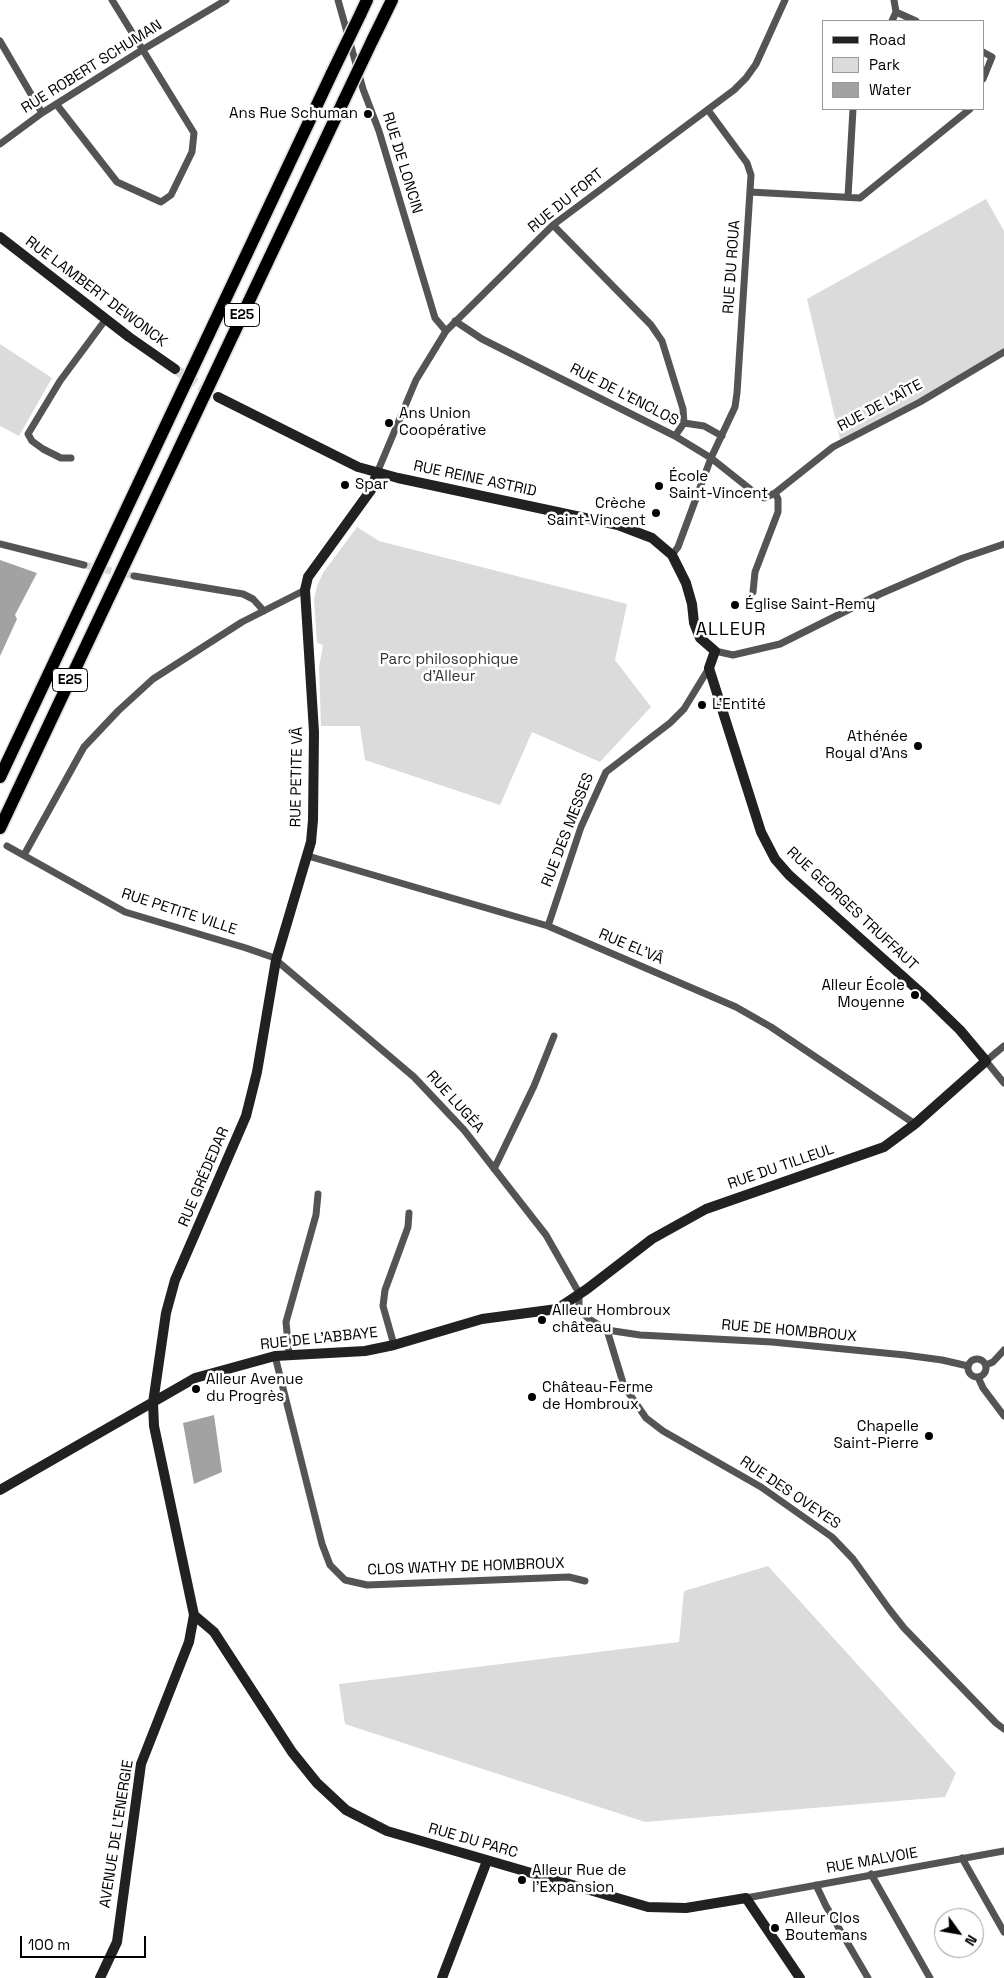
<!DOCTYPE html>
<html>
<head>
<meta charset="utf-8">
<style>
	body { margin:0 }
	#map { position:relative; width:1004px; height:1978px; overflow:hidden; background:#fff; font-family:"Space Grotesk",sans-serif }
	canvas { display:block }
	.legend { position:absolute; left:822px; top:20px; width:162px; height:90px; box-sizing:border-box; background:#fff; border:1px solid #999; margin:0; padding:6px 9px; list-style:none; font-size:15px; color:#000 }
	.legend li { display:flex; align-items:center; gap:10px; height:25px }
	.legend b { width:25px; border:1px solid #999 }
	.north { position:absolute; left:934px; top:1908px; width:50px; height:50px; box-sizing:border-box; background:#fff; border:1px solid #999; border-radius:50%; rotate:122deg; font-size:14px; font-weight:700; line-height:20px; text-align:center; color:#000 }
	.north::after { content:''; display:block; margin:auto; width:18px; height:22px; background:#000; clip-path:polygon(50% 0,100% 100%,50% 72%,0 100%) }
	.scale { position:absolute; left:20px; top:1936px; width:126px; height:22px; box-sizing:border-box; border:2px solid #000; border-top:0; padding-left:6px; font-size:15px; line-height:18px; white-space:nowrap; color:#000; -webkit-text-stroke:4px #fff; paint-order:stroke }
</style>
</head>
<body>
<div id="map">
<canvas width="1004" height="1978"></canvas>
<ul class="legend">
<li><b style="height:6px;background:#212121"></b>Road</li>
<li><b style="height:14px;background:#dbdbdb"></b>Park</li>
<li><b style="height:14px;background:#a2a2a2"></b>Water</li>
</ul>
<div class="north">N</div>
<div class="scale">100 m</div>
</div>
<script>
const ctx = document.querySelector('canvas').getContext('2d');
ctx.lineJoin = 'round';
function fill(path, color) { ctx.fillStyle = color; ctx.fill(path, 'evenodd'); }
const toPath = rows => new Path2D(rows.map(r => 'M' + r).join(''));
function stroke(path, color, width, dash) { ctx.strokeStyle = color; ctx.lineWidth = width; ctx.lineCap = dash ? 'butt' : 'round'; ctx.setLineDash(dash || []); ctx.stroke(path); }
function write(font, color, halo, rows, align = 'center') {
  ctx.font = font + ' "Space Grotesk",sans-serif'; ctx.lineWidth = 5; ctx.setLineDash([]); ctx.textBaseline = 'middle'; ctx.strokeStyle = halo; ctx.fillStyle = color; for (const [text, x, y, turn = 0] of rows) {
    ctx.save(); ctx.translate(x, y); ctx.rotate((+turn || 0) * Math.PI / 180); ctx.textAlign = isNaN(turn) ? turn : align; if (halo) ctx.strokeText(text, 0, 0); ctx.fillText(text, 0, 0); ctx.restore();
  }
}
fill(toPath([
	[986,199,1004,231,1004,351,920,402,840,439,807,299],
	[0,344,52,378,19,436,0,426],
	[357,527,379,541,627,604,615,660,651,707,600,762,532,732,500,805,365,760,360,726,321,726,319,667,323,645,317,643,314,600,317,586,323,573],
	[768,1566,956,1773,945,1797,645,1822,345,1724,339,1684,679,1642,684,1591]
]), '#dbdbdb');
fill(toPath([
	[0,560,37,573,15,615,17,619,0,656],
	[214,1415,222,1472,194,1484,183,1423]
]), '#a2a2a2');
stroke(toPath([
	[84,565,134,576]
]), '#d9d9d9', 7, [7, 3.5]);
stroke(toPath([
	[175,369,213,394]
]), '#d9d9d9', 10, [10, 5]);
const highway = toPath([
	[360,15,367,0],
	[372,41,392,0],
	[0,777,332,73],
	[0,828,344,100]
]);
stroke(highway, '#dbdbdb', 15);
stroke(toPath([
	[338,0,363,89,379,131,435,318,446,331],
	[896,12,916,21],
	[892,21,896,12,894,0],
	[0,41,42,113],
	[983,52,992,57,983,79],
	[57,105,117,182,161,202,171,195,192,152,194,133,112,0],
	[0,144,42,113,142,50,226,0],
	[750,192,860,198,970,109],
	[848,197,853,109],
	[553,225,651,325,662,341,683,409,684,423],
	[455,321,482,339,675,436,711,458,755,493,764,498,775,493,833,447,920,402,1004,352],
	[684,423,704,426,722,436],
	[675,436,684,423],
	[71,458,61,458,43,449,32,441,28,434,60,381,106,319],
	[377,473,416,380,446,331,553,225,734,90,746,78,756,64,785,0],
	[0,544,84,565],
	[672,555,678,547,711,458,735,407,737,393,751,175,747,163,708,110],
	[134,576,243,594,253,599,264,611],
	[753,592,755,572,778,512,778,499,775,493],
	[715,651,733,655,780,644,880,594,963,558,1004,544],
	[7,846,125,912,246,948,272,957,276,960,414,1077,464,1130,546,1235,579,1293,579,1310,589,1319,607,1330,640,1335,772,1342,905,1355,942,1360,968,1366],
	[24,855,84,747,118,711,153,679,242,622,305,590],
	[308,856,548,926,736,1007,771,1027,915,1124],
	[548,926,581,827,606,772,670,723,684,709,709,668],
	[1004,1046,986,1061,1004,1083],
	[494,1169,534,1086,554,1036],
	[607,1330,624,1386,646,1418,663,1431,761,1487,832,1537,853,1559,889,1609,904,1628,996,1723,1004,1729],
	[394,1345,383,1306,385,1290,408,1227,409,1213],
	[289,1354,286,1322,316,1215,318,1194],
	[275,1356,322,1544,330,1565,345,1580,367,1585,569,1577,585,1581],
	'968 1368a9 9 0 1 1 18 0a9 9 0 1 1-18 0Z',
	[986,1365,993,1362,1004,1350],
	[978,1377,983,1388,1004,1416],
	[962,1858,1004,1932],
	[871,1874,930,1978],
	[816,1885,826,1906,868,1978],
	[746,1898,1004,1851]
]), '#545454', 7);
stroke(toPath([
	[0,237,129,337,175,369],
	[0,1490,195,1378,275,1356,365,1351,394,1345,482,1319,557,1309,587,1289,652,1239,706,1209,884,1147,915,1124,986,1061,960,1030,928,999,789,875,775,859,761,832,709,668,715,651,700,638,694,623,692,604,686,583,672,555,652,538,618,525,398,478,358,467,218,397],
	[194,1615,214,1632,292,1752,317,1783,346,1810,387,1831,648,1907,686,1908,746,1898,800,1978],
	[100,1978,117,1942,141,1764,189,1642,194,1615,154,1426,153,1403,166,1313,175,1280,246,1116,257,1072,276,960,311,842,313,820,314,732,305,590,308,577,371,490,377,473],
	[442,1978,487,1861]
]), '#212121', 10);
stroke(highway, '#000', 12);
const highwayBridge = toPath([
	[332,73,360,15],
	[344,100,372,41]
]);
stroke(highwayBridge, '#dbdbdb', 15, []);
stroke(highwayBridge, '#000', 12);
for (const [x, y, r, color] of [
	[368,114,5,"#000"],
	[389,423,5,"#000"],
	[345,485,5,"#000"],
	[659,486,5,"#000"],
	[656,513,5,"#000"],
	[735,605,5,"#000"],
	[702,705,5,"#000"],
	[918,746,5,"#000"],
	[915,995,5,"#000"],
	[542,1320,5,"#000"],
	[196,1389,5,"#000"],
	[532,1397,5,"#000"],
	[929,1436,5,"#000"],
	[522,1880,5,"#000"],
	[775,1928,5,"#000"]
]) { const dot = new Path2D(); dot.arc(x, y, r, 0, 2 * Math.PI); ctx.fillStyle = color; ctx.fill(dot); stroke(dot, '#fff', 2); }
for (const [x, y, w] of [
	[242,315,35],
	[70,680,35]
]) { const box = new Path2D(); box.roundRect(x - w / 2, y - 11.5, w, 23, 4); ctx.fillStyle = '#fff'; ctx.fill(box); stroke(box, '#000', 1); }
write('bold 14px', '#000', null, [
	["E25",242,315],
	["E25",70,680]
]);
write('15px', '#000', '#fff', [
	["RUE ROBERT SCHUMAN",92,67,-32],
	["RUE DE LONCIN",402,163,73],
	["RUE DU FORT",566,201,-39],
	["RUE DU ROUA",732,267,-86],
	["RUE LAMBERT DEWONCK",96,292,37],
	["RUE DE L'ENCLOS",624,395,27],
	["RUE DE L'AÎTE",880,406,-28],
	["RUE REINE ASTRID",475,479,12],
	["RUE PETITE VÂ",297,777,-89],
	["RUE DES MESSES",568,830,-69],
	["RUE GEORGES TRUFFAUT",852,909,43],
	["RUE PETITE VILLE",179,912,18],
	["RUE EL'VÂ",631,947,23],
	["RUE LUGÉA",455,1102,48],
	["RUE DU TILLEUL",781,1167,-19],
	["RUE GRÉDEDAR",204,1177,-67],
	["RUE DE HOMBROUX",789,1331,5],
	["RUE DE L'ABBAYE",319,1339,-6],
	["RUE DES OVEYES",790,1493,34],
	["CLOS WATHY DE HOMBROUX",466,1567,-2],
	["AVENUE DE L'ENERGIE",117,1834,-81],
	["RUE DU PARC",473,1841,16],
	["RUE MALVOIE",872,1861,-10]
]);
write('15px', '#000', '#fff', [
	["Ans Rue Schuman",358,114,"right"],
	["Ans Union",399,414],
	["Coopérative",399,431],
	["École",669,477],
	["Saint-Vincent",669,494],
	["Spar",355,485],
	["Crèche",646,504,"right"],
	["Saint-Vincent",646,521,"right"],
	["Église Saint-Remy",745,605],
	["L'Entité",712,705],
	["Athénée",908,737,"right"],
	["Royal d’Ans",908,754,"right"],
	["Alleur École",905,986,"right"],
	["Moyenne",905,1003,"right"],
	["Alleur Hombroux",552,1311],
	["château",552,1328],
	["Alleur Avenue",206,1380],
	["du Progrès",206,1397],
	["Château-Ferme",542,1388],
	["de Hombroux",542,1405],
	["Chapelle",919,1427,"right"],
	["Saint-Pierre",919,1444,"right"],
	["Alleur Rue de",532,1871],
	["l'Expansion",532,1888],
	["Alleur Clos",785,1919],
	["Boutemans",785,1936]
], 'left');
write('15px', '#323232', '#fff', [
	["Parc philosophique",449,660],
	["d'Alleur",449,677]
]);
ctx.letterSpacing = '1px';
write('18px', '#000', '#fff', [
	["ALLEUR",731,630]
]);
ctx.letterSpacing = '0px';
</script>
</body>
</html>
